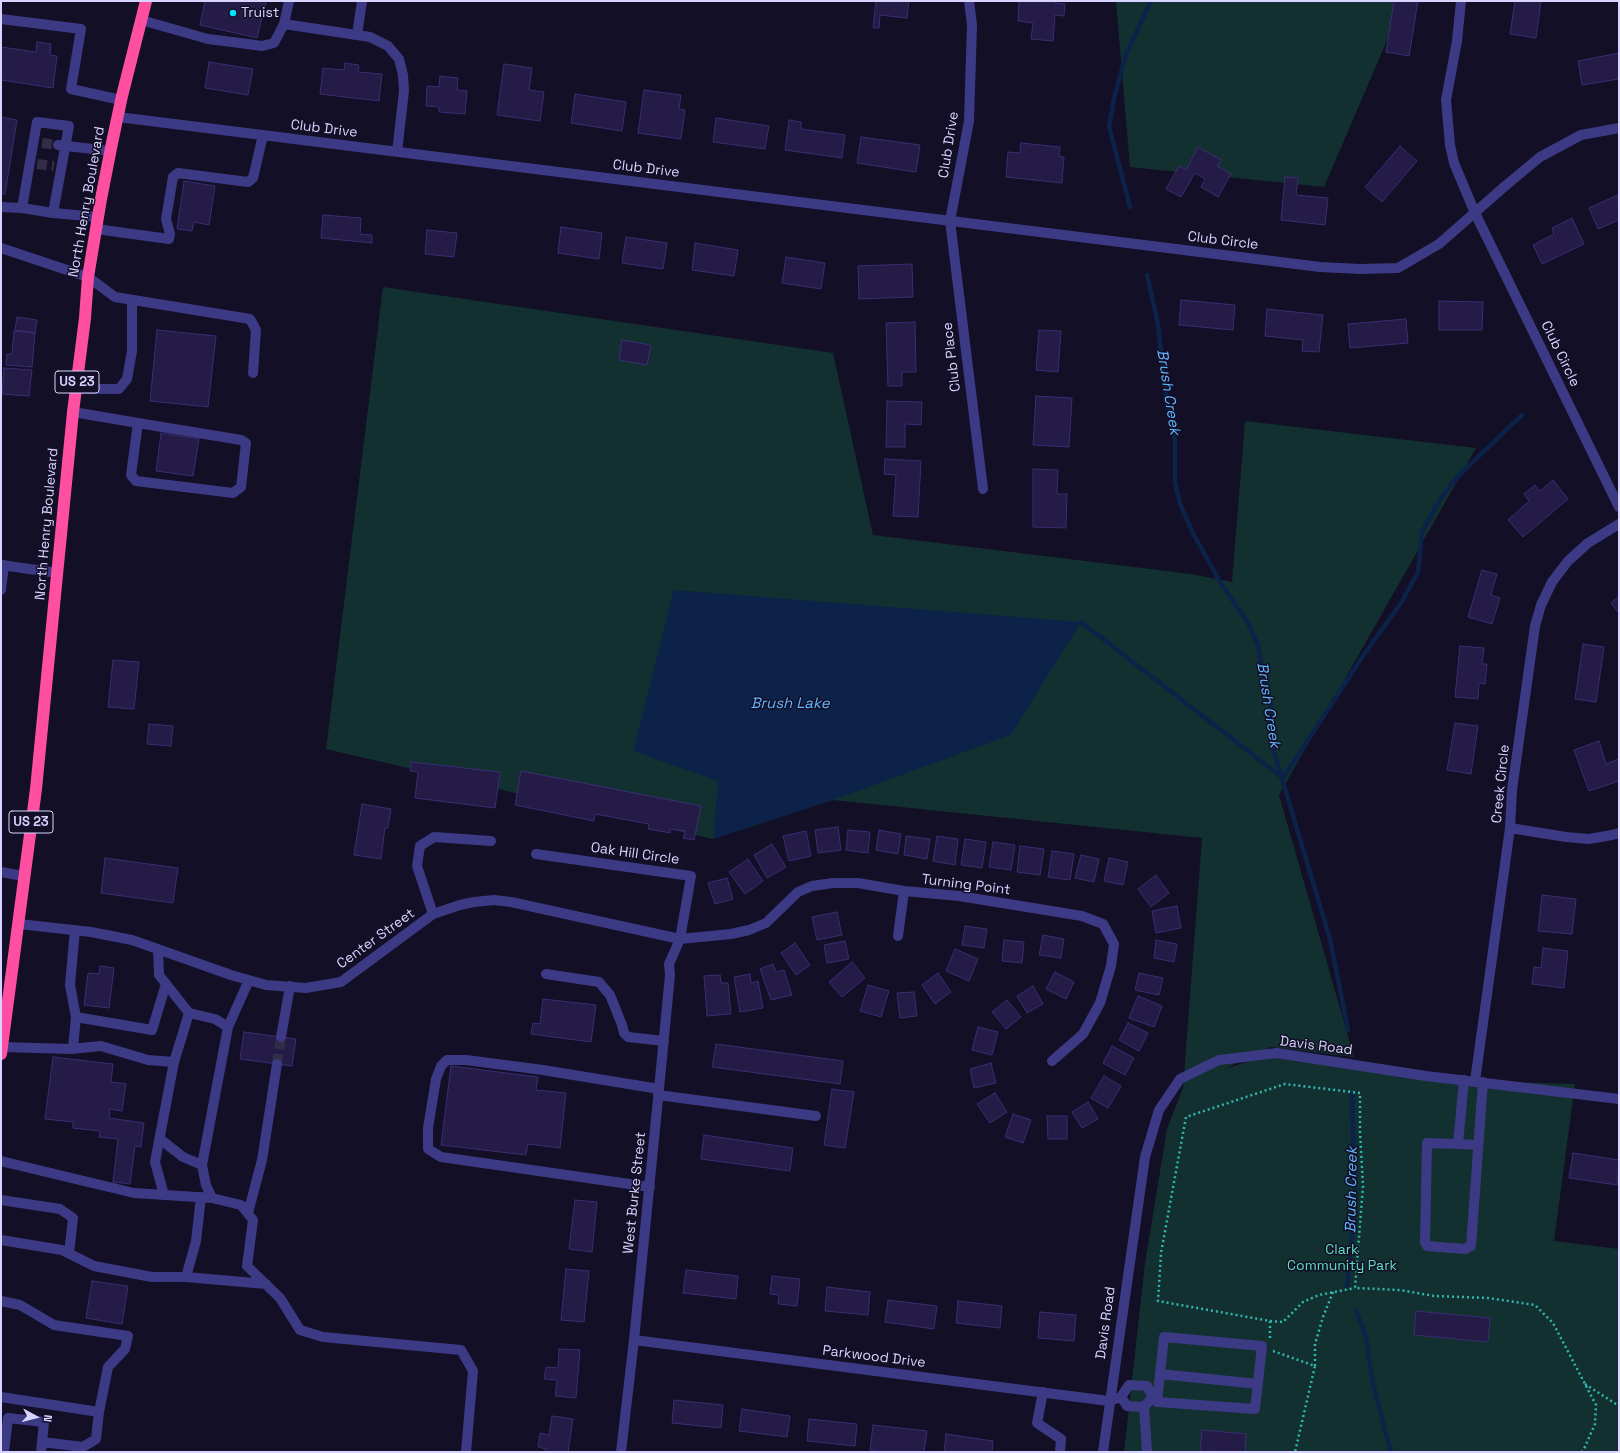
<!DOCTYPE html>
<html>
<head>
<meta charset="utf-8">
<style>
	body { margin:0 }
	#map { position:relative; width:1620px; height:1453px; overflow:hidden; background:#130f26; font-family:"Space Grotesk",sans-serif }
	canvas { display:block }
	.frame { position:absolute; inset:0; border:2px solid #d9d4ff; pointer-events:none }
	.north { position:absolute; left:16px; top:1397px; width:40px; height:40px; -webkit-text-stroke:3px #130f26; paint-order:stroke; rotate:97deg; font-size:11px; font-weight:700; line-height:16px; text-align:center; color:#d9d4ff }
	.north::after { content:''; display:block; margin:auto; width:14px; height:18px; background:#d9d4ff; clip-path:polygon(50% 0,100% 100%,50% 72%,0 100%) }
</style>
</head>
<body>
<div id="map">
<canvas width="1620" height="1453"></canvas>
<div class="frame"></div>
<div class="north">N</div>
</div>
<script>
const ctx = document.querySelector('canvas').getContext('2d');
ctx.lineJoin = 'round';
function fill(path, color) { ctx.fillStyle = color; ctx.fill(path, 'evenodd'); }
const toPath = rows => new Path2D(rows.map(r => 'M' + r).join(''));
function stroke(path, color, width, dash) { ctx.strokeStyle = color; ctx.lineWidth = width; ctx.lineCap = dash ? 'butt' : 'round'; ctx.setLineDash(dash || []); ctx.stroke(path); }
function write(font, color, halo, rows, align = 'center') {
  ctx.font = font + ' "Space Grotesk",sans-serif'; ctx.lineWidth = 3; ctx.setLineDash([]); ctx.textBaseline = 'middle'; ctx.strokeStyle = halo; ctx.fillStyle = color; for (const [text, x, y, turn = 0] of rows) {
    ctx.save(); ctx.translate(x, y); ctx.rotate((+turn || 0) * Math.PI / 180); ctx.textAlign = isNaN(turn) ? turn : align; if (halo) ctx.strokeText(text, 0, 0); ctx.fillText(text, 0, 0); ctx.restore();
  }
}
fill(toPath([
	[1116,1,1404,1,1324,187,1130,167],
	[383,287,833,353,873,535,1191,574,1232,582,1245,421,1476,448,1279,795,1354,1057,1271,1047,1224,1069,1277,1053,1475,1081,1575,1084,1554,1241,1619,1249,1619,1452,1124,1452,1145,1263,1167,1129,1183,1088,1202,838,833,800,713,839,326,749]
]), '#12302f');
fill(toPath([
	[674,590,1081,622,1011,735,833,800,713,839,718,781,633,751]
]), '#0c2248');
stroke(toPath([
	[1130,207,1109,126,1114,98,1126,54,1151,1],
	[1147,275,1158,324,1166,395,1175,441,1175,482,1180,504,1194,535,1220,582,1248,623,1258,645,1263,676,1271,706,1270,727,1274,752,1330,939,1348,1030],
	[1081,622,1283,778],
	[1283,778,1363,656,1401,603,1418,572,1422,532,1442,496,1460,474,1522,415],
	[1347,1286,1355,1199,1352,1094],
	[1356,1310,1366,1338,1373,1384,1391,1452]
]), '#0c2248', 4.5);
const building = toPath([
	[205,1,266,1,257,38,200,25,205,1],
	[876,1,909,1,907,18,880,15,879,28,873,28,876,1],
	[1019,1,1056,1,1055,3,1065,4,1064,16,1055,15,1053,41,1031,39,1033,23,1018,21,1019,1],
	[1394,1,1418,1,1409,56,1386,52,1394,1],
	[1515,1,1541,1,1536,38,1510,34,1515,1],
	[37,42,51,44,50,55,57,56,53,88,1,80,1,47,36,52,37,42],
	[1619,53,1619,79,1582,85,1578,61,1619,53],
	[209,62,253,69,248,95,205,88,209,62],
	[345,63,359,65,358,72,382,74,379,101,320,94,323,68,344,70,345,63],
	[504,64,532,68,529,90,544,92,540,121,497,115,504,64],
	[440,76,458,78,457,90,467,91,465,114,439,112,439,107,426,106,427,86,439,87,440,76],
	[644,90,681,95,679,109,685,110,681,139,638,133,644,90],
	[575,94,626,102,622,131,571,123,575,94],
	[1,117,17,120,5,194,1,194,1,117],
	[716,118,769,126,765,149,713,142,716,118],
	[789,120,801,122,801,129,845,135,842,158,785,150,789,120],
	[861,137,920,145,916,172,857,163,861,137],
	[1021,143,1060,147,1059,156,1064,157,1062,183,1006,177,1008,152,1020,153,1021,143],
	[1400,146,1417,161,1382,202,1365,187,1400,146],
	[1198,147,1221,160,1217,166,1231,174,1218,197,1201,187,1205,179,1195,173,1181,197,1166,189,1179,166,1186,170,1198,147],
	[1285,177,1298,178,1296,195,1328,198,1325,225,1281,220,1285,177],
	[184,181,215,186,209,225,194,222,192,231,177,229,184,181],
	[1618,195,1619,220,1598,229,1589,208,1618,195],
	[323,215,361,218,360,234,372,235,372,243,321,238,323,215],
	[1572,218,1584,244,1542,264,1533,245,1554,234,1552,228,1572,218],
	[561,227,602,233,599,259,558,253,561,227],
	[427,230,457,233,454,257,425,254,427,230],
	[626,237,667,243,663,269,622,263,626,237],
	[695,243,738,250,734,276,692,270,695,243],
	[786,257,825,263,821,289,782,283,786,257],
	[912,264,913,297,859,299,858,266,912,264],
	[1181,300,1235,305,1233,330,1179,325,1181,300],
	[1439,301,1483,302,1482,330,1439,330,1439,301],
	[1267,309,1323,315,1319,352,1302,351,1303,340,1265,336,1267,309],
	[17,317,37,320,35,333,15,330,17,317],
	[1406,319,1408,343,1350,348,1348,324,1406,319],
	[915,322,916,372,902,372,902,386,888,386,886,323,915,322],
	[157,330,216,336,208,407,150,401,157,330],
	[1039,330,1061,331,1058,372,1036,370,1039,330],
	[14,331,35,333,32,367,6,365,7,354,12,354,14,331],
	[622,340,651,345,647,365,619,360,622,340],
	[4,368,32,370,29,396,2,394,4,368],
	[1036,396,1072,398,1069,447,1033,445,1036,396],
	[887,401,922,402,921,425,905,424,905,447,886,447,887,401],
	[161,433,199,439,193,476,156,471,161,433],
	[885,459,921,461,918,517,893,516,896,475,884,474,885,459],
	[1033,469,1058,470,1057,494,1067,494,1066,528,1033,527,1033,469],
	[1553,480,1568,499,1523,537,1508,520,1529,501,1524,494,1535,485,1540,491,1553,480],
	[1482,570,1497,574,1491,595,1500,598,1492,624,1468,617,1482,570],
	[1619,596,1619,613,1611,603,1619,596],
	[1583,644,1604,647,1596,702,1575,699,1583,644],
	[1460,646,1484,648,1482,664,1487,664,1485,684,1479,683,1478,699,1455,697,1460,646],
	[113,660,139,662,134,709,108,707,113,660],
	[1455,723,1478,726,1471,774,1447,770,1455,723],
	[149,724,173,726,171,746,147,744,149,724],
	[1599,741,1606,764,1619,759,1619,781,1589,791,1574,750,1599,741],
	[411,762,500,772,495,808,415,798,418,772,410,771,411,762],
	[521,771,701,806,694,840,683,838,685,831,670,829,670,833,648,829,649,824,595,814,594,821,515,805,521,771],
	[362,804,391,809,388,828,385,828,381,859,354,855,362,804],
	[838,827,841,850,818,853,815,830,838,827],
	[848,830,870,832,868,853,846,850,848,830],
	[879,830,901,834,898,854,876,850,879,830],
	[806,831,811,856,789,861,783,836,806,831],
	[906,836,930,839,927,859,904,855,906,836],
	[937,836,958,839,955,865,933,861,937,836],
	[965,839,986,842,982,868,961,865,965,839],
	[993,842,1015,845,1011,870,989,867,993,842],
	[772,844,786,867,767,878,754,855,772,844],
	[1020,846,1044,849,1040,875,1017,872,1020,846],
	[1052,851,1074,854,1070,880,1048,877,1052,851],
	[1081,855,1099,859,1094,882,1075,878,1081,855],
	[105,858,178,868,173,903,101,893,105,858],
	[1109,858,1128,862,1123,885,1104,881,1109,858],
	[748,859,763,881,745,894,729,872,748,859],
	[1156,875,1169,893,1151,907,1138,889,1156,875],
	[727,878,733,899,715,904,708,883,727,878],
	[1542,895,1576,899,1572,934,1538,931,1542,895],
	[1177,906,1181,928,1156,933,1152,911,1177,906],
	[837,912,842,935,817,940,812,917,837,912],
	[965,926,987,929,984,948,962,945,965,926],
	[1043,935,1064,939,1061,958,1039,955,1043,935],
	[1004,940,1024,942,1022,963,1002,961,1004,940],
	[1156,940,1177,944,1174,962,1154,958,1156,940],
	[845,941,849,959,827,963,824,945,845,941],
	[795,943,810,965,796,975,781,953,795,943],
	[1543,948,1568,951,1564,988,1532,984,1534,967,1541,968,1543,948],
	[955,949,978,959,969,981,946,971,955,949],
	[852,962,865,978,842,997,829,982,852,962],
	[773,964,776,972,784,970,792,995,771,1000,760,969,773,964],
	[100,966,114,968,109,1008,84,1005,88,973,99,974,100,966],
	[1055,972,1074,982,1066,999,1046,989,1055,972],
	[938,973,951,992,935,1004,922,985,938,973],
	[1139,973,1163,978,1159,995,1135,990,1139,973],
	[750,974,751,983,758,981,763,1008,740,1012,734,977,750,974],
	[720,975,721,983,728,983,731,1014,707,1016,704,976,720,975],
	[868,985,889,991,881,1017,860,1011,868,985],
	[1033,986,1043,1004,1027,1013,1017,996,1033,986],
	[914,992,917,1016,900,1018,897,993,914,992],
	[1138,996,1162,1006,1154,1027,1129,1018,1138,996],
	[543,999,596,1005,591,1042,531,1034,533,1023,540,1024,543,999],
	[1007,1000,1021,1017,1006,1029,992,1012,1007,1000],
	[1128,1023,1148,1033,1139,1051,1119,1040,1128,1023],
	[978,1027,998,1032,992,1055,972,1050,978,1027],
	[244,1032,296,1039,292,1066,240,1059,244,1032],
	[716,1044,843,1061,840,1084,712,1067,716,1044],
	[1112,1046,1134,1058,1125,1075,1103,1063,1112,1046],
	[53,1057,113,1064,111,1082,126,1084,122,1111,110,1109,109,1118,144,1123,141,1147,135,1146,130,1184,113,1182,118,1139,99,1137,100,1131,73,1128,73,1122,45,1119,53,1057],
	[991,1063,996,1083,974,1088,970,1069,991,1063],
	[451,1066,538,1077,536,1090,566,1093,560,1148,528,1144,526,1155,441,1145,451,1066],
	[1104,1076,1121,1086,1108,1108,1091,1098,1104,1076],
	[832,1089,854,1092,845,1148,824,1145,832,1089],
	[995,1093,1007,1112,990,1123,977,1104,995,1093],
	[1088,1102,1098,1119,1082,1128,1072,1112,1088,1102],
	[1013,1114,1031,1120,1023,1143,1005,1137,1013,1114],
	[1047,1116,1067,1116,1067,1139,1048,1139,1047,1116],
	[704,1135,793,1148,790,1171,701,1159,704,1135],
	[1573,1153,1619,1160,1617,1185,1569,1178,1573,1153],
	[575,1200,597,1202,592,1252,569,1249,575,1200],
	[566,1269,589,1271,584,1322,561,1320,566,1269],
	[686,1270,738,1276,736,1299,683,1293,686,1270],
	[772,1276,800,1279,797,1306,778,1304,779,1295,770,1294,772,1276],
	[92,1281,128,1286,122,1324,86,1318,92,1281],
	[827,1287,870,1292,868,1315,825,1311,827,1287],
	[888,1300,937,1306,934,1329,885,1322,888,1300],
	[958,1301,1002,1306,1000,1328,956,1323,958,1301],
	[1416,1311,1490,1318,1488,1342,1414,1335,1416,1311],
	[1040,1312,1076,1315,1074,1341,1038,1338,1040,1312],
	[559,1349,580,1350,576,1398,555,1396,557,1380,544,1379,546,1367,558,1368,559,1349],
	[674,1400,723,1405,721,1428,672,1423,674,1400],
	[742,1409,790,1416,787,1437,739,1431,742,1409],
	[552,1416,573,1419,568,1452,545,1452,546,1449,538,1447,540,1433,549,1435,552,1416],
	[809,1419,857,1424,855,1446,807,1441,809,1419],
	[873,1425,927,1431,924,1452,885,1452,870,1450,873,1425],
	[1202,1430,1246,1434,1245,1452,1200,1451,1202,1430],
	[946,1434,993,1441,992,1452,944,1452,946,1434]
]);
fill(building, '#241b47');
stroke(building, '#3b2d73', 1);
stroke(toPath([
	[42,143,58,145],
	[37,164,54,166],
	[277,1064,281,1037]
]), '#312d47', 10, [10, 5]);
stroke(toPath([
	[1270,1321,1283,1322,1303,1302,1319,1295,1355,1288],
	[1270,1338,1270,1321,1158,1301,1161,1253,1186,1117,1285,1084,1360,1093,1360,1132,1363,1186,1355,1288,1400,1290,1434,1296,1488,1298,1535,1305,1553,1323,1596,1405,1595,1424,1584,1449,1582,1452],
	[1273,1351,1315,1366,1295,1452],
	[1315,1366,1315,1344,1323,1317,1333,1292],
	[1585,1384,1619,1406]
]), '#2fb8b0', 2.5, [2, 3]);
stroke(toPath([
	[969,1,972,25,969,121,950,221,983,489],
	[1461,1,1457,41,1446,100,1450,145,1454,163,1475,213,1619,507],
	[1,19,81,29,71,89,121,100],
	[141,20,208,39,240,43,262,46,274,43,284,24,370,37,388,46,399,59,403,75,404,91,397,152],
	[284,24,289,1],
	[357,35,362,1],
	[118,117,1320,267,1360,269,1398,268,1439,244,1504,187,1540,157,1581,135,1619,128],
	[37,122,69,126,53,213,22,208,37,122],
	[58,145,110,151],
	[1,207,22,208],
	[53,213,98,217],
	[96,229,169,239,170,234,166,219,173,177,178,173,248,182,253,178,263,135],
	[1,248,88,277,115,297,250,319,256,330,253,373],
	[76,389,119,389,127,379,132,351,132,300],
	[73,412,138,423,241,440,246,443,241,487,233,493,136,481,131,475,138,423],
	[1,565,58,573],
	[1,590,4,565],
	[1510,828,1566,837,1589,839,1612,835,1619,833],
	[536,854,691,876,680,939,669,964,670,975,659,1089,634,1340,621,1452],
	[1,872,23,876],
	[433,914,417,866,420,846,434,837,491,841],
	[19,924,91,932,132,940,231,975,266,985,306,988,341,982,433,914,460,905,474,902,494,900,511,902,680,939,731,934,749,930,766,923,798,892,812,886,833,883,858,883,904,891,959,896,1082,916,1103,924,1114,944,1111,966,1100,1003,1083,1034,1052,1061],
	[898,936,904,891],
	[158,949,159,975,189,1013,174,1062,155,1162,164,1195],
	[546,974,599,982,610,995,622,1025,624,1033,628,1037,664,1041],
	[189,1013,215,1019,228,1027],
	[76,1017,152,1030,166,984],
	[281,1037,290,986],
	[2,1047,71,1049,101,1046,148,1060,174,1062],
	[73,1048,76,1017,70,985,75,930],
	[1464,1080,1458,1144,1427,1143,1425,1242,1427,1246,1465,1249,1471,1246,1483,1082],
	[1475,1081,1510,828,1512,790,1535,626,1541,605,1552,582,1568,561,1588,543,1619,524],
	[658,1095,816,1116],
	[160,1139,183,1157,202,1165],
	[1458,1144,1478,1145],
	[1,1161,134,1193,212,1198,241,1205,253,1220,247,1266,280,1298,300,1330,323,1337,461,1350,473,1371,466,1452],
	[650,1187,441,1157,428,1149,428,1128,436,1079,441,1066,447,1060,466,1060,543,1070,659,1089],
	[212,1198,206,1185,202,1165,228,1027,249,980],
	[1,1200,60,1209,73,1218,69,1253],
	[248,1213,262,1160,277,1064],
	[1,1240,62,1250,94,1266,152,1277,186,1277,266,1284],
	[186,1277,196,1241,201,1197],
	[1,1301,20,1305,54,1325,128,1336,125,1349,108,1367,99,1412,96,1439,83,1447,42,1442,41,1452],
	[1164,1337,1262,1346,1255,1409,1157,1402,1164,1337],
	[634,1340,1109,1401,1121,1397,1129,1385,1147,1386,1153,1397],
	[1160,1374,1258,1384],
	[1043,1392,1037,1423,1061,1439,1060,1452],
	[1,1397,99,1412],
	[1121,1397,1127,1406,1144,1407],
	[4,1452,8,1418,44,1422,42,1442],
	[1103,1452,1145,1157,1159,1110,1180,1079,1219,1060,1277,1053,1426,1076,1619,1099],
	[1147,1452,1144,1407,1153,1397,1158,1397]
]), '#3d3a85', 10);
stroke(toPath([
	[1,1054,36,789,73,412,85,318,88,277,101,199,112,143,122,96,146,1]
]), '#ff4fa3', 12);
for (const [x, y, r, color] of [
	[233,13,4,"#00e5ff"]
]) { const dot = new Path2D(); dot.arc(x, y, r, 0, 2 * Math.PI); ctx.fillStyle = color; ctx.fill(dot); stroke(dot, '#130f26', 1.5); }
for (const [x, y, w] of [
	[77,382,44],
	[31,822,44]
]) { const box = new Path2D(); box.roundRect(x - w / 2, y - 11, w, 22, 3); ctx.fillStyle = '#130f26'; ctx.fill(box); stroke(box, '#d9d4ff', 1); }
write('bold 13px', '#d9d4ff', null, [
	["US 23",77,382],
	["US 23",31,822]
]);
write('14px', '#d9d4ff', '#130f26', [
	["Truist",241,13]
], 'left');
write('14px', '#d9d4ff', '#130f26', [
	["Club Drive",324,129,7],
	["Club Drive",949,145,-81],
	["Club Drive",646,169,7],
	["North Henry Boulevard",87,202,-80],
	["Club Circle",1223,241,7],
	["Club Circle",1560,354,64],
	["Club Place",952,357,-97],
	["North Henry Boulevard",47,524,-85],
	["Creek Circle",1501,784,-84],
	["Oak Hill Circle",635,854,8],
	["Turning Point",966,885,7],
	["Center Street",376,939,-36],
	["Davis Road",1316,1046,7],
	["West Burke Street",635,1193,-84],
	["Davis Road",1106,1323,-82],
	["Parkwood Drive",874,1357,7]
]);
write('14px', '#5fe0c0', '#130f26', [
	["Clark",1342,1250],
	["Community Park",1342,1266]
]);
write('italic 15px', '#62b6ff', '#130f26', [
	["Brush Creek",1168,392,81],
	["Brush Lake",790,704],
	["Brush Creek",1268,705,81],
	["Brush Creek",1352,1190,-89]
]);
</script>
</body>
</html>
